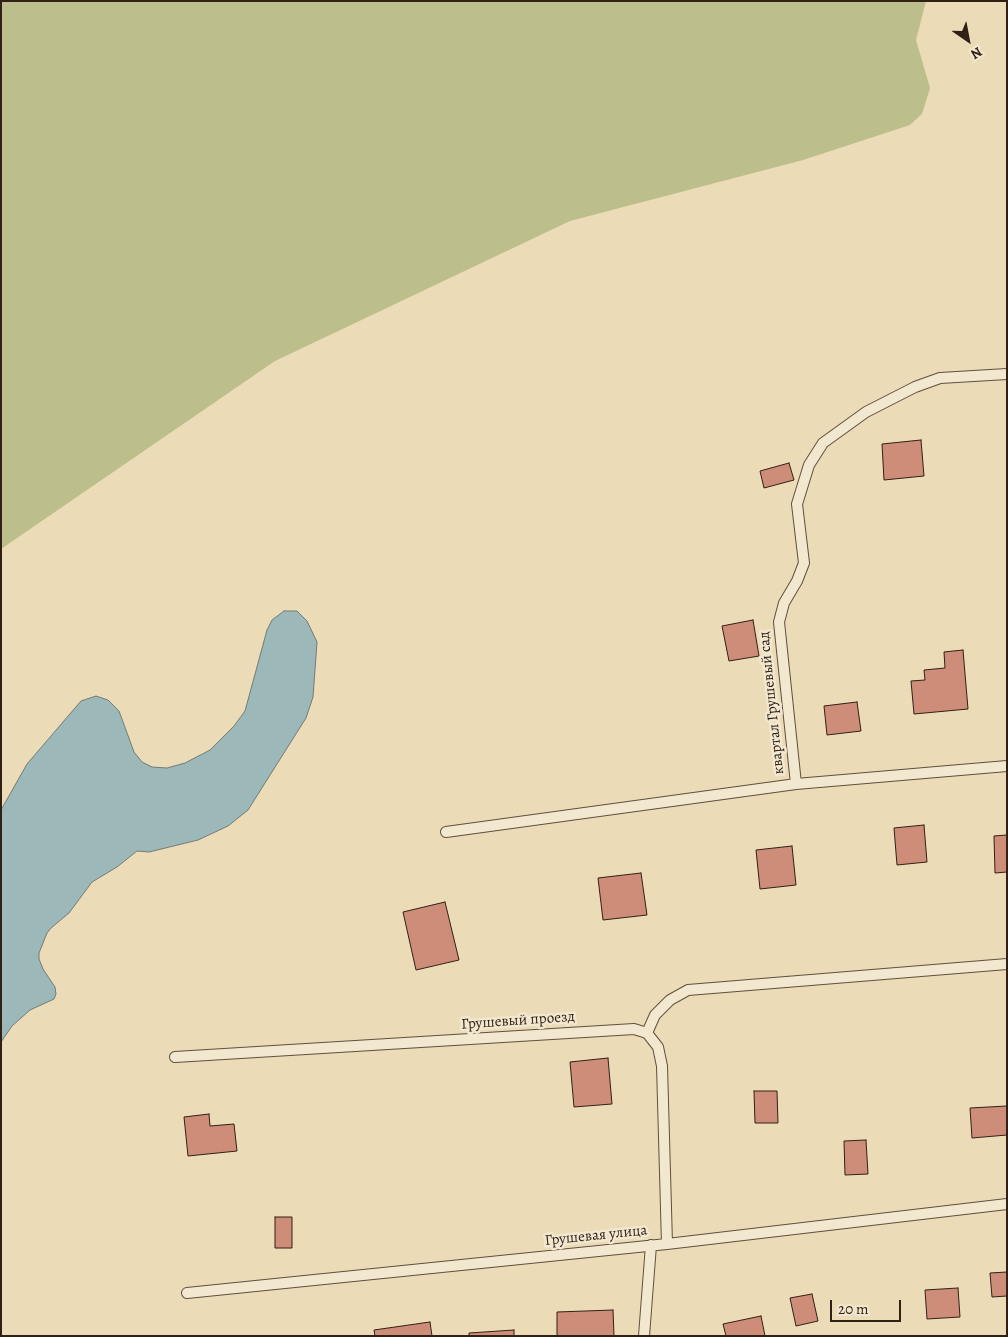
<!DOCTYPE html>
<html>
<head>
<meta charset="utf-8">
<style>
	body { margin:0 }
	#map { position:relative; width:1008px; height:1337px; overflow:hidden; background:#ebdbb7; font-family:Alegreya,serif }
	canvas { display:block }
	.frame { position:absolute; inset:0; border:2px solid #312014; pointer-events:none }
	.north { position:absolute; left:943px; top:15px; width:50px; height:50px; -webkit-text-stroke:4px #f2e8d0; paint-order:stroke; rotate:147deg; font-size:14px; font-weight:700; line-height:20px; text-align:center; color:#312014 }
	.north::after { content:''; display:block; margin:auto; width:18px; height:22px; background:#312014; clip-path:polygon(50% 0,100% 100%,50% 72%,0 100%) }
	.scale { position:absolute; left:830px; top:1300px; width:71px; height:22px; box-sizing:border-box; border:2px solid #312014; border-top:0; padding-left:6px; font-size:15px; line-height:18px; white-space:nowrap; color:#312014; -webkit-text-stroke:4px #f2e8d0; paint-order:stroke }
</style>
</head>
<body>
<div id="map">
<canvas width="1008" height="1337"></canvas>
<div class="frame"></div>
<div class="north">N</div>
<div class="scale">20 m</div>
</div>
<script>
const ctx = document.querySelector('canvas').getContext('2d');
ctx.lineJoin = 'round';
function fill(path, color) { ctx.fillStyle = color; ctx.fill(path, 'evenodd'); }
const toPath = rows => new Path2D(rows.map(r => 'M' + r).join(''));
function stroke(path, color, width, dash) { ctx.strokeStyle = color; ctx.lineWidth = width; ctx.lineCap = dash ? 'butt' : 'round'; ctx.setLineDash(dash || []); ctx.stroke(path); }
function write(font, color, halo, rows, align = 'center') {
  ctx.font = font + ' Alegreya,serif'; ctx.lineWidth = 5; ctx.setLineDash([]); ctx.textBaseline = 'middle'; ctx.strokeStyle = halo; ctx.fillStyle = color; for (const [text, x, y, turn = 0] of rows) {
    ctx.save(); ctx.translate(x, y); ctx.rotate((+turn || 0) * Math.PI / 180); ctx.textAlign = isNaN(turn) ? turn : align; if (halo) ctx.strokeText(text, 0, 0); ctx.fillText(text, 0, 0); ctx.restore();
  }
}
fill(toPath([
	[1,1,926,1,916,40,930,88,922,114,910,125,803,160,570,221,275,361,1,549]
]), '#bcbf8c');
const water = toPath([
	[284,611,297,611,307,621,317,642,313,697,306,718,248,810,228,826,198,840,149,852,137,851,117,867,92,882,69,913,51,928,47,933,39,953,39,959,43,969,55,987,56,994,54,999,30,1010,12,1026,1,1042,1,810,27,764,81,701,96,696,108,700,119,711,134,752,142,762,152,767,167,768,185,763,210,750,234,726,245,711,267,630,272,620,284,611]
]);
fill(water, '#9cb8b9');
stroke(water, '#717b77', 1);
const building = toPath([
	[921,440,924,476,884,480,882,444,921,440],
	[789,463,794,480,764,488,760,471,789,463],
	[753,620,759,656,729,661,722,626,753,620],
	[963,650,968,709,914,714,911,681,925,680,924,670,945,668,944,652,963,650],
	[857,702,861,731,827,735,824,706,857,702],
	[924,825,927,862,897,865,894,828,924,825],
	[1007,835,1007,872,995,873,994,836,1007,835],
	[792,846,796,885,760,889,756,850,792,846],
	[641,873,647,915,603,920,598,878,641,873],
	[445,902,459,960,416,970,403,912,445,902],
	[608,1058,612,1104,574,1107,570,1062,608,1058],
	[754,1091,777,1091,778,1123,755,1123,754,1091],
	[1007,1106,1007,1135,972,1138,970,1108,1007,1106],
	[209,1114,210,1126,234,1124,237,1151,188,1156,184,1117,209,1114],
	[866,1140,868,1174,845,1175,844,1141,866,1140],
	[275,1217,292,1217,292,1248,275,1248,275,1217],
	[1007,1272,1007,1296,992,1297,990,1273,1007,1272],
	[958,1288,960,1317,927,1319,925,1290,958,1288],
	[812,1294,818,1321,796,1326,790,1298,812,1294],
	[613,1310,614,1336,557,1336,557,1312,613,1310],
	[761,1316,765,1336,726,1336,723,1324,761,1316],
	[430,1322,432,1336,375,1336,374,1330,430,1322],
	[514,1330,514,1336,469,1336,469,1333,514,1330]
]);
fill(building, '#ce8d78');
stroke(building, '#312014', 1);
const service = toPath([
	[796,784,779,622,784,603,797,581,804,563,797,504,809,465,823,443,866,412,915,387,940,378,1007,374],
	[446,832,796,784,1007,766],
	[647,1033,655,1015,670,1000,688,990,1007,964],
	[175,1057,634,1029,647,1033,658,1047,662,1066,667,1244],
	[187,1293,667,1244,1007,1204],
	[644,1336,651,1245]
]);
stroke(service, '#604f3d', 12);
stroke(service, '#f2e8d0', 10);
write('15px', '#312014', '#f2e8d0', [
	["квартал Грушевый сад",772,703,-96],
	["Грушевый проезд",518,1021,-4],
	["Грушевая улица",596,1236,-6]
]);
</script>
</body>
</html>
